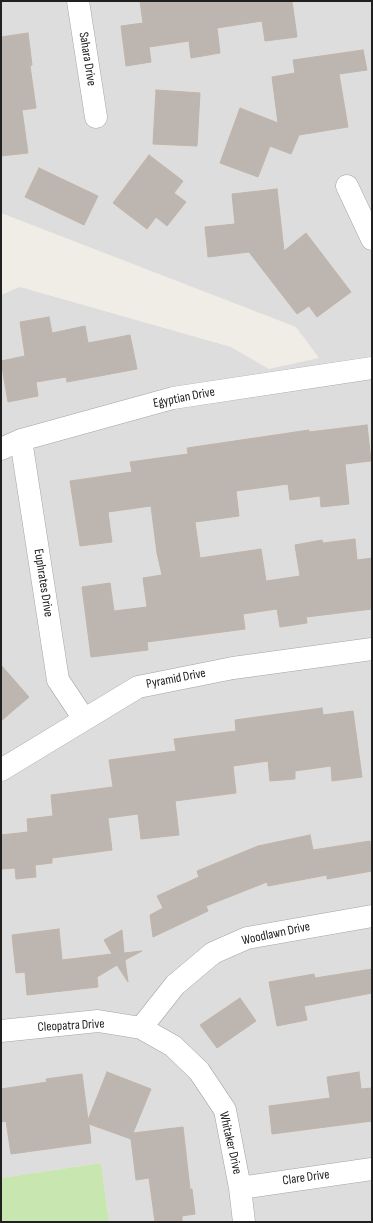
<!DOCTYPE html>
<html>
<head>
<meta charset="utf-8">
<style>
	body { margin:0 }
	#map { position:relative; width:373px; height:1223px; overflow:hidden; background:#f0ede7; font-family:"Sofia Sans Condensed",sans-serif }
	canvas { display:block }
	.frame { position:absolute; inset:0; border:2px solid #202020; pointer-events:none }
</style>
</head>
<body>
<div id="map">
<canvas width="373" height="1223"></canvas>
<div class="frame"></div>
</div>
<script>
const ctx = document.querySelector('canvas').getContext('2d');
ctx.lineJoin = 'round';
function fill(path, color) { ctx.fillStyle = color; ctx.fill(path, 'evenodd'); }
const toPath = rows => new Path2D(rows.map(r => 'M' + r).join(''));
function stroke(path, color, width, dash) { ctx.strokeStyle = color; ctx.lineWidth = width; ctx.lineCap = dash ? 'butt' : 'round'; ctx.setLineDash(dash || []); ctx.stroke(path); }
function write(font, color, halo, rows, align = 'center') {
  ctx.font = font + ' "Sofia Sans Condensed",sans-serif'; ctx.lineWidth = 3.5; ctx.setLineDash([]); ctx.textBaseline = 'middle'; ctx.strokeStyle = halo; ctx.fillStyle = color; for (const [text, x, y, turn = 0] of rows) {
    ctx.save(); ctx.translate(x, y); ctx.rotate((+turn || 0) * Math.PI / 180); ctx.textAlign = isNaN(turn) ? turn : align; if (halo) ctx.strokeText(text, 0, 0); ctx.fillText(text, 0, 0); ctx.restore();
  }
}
fill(toPath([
	[1,1,372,1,372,1222,109,1222,101,1163,1,1178,1,295,20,287,231,347,269,369,319,358,296,327,1,213]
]), '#dedddd');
fill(toPath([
	[101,1163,109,1222,1,1222,1,1178]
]), '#c8e6b0');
const building = toPath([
	[140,1,292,1,297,37,265,41,262,21,217,28,220,53,191,58,189,41,149,47,151,62,126,66,121,26,143,23,140,1],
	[28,33,32,65,30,66,36,108,22,110,28,153,1,156,1,37,28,33],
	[363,50,367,70,339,74,348,127,299,135,291,154,270,146,258,177,220,163,240,108,278,123,272,77,295,73,293,60,363,50],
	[156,90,200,93,197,146,153,144,156,90],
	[149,155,183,181,174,193,186,202,167,226,156,217,147,229,113,203,149,155],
	[39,168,98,196,84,225,25,197,39,168],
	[277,189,284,251,306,233,351,292,317,317,309,306,297,314,249,252,208,257,205,227,235,224,232,194,277,189],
	[49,317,52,333,85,326,88,343,130,335,137,369,67,382,66,377,36,382,38,396,8,402,1,361,25,356,20,322,49,317],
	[367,425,371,461,345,464,349,504,321,507,320,496,290,500,288,484,236,491,239,516,195,522,200,558,261,549,266,581,300,576,295,545,322,540,323,543,355,539,357,560,372,558,372,609,306,617,307,623,280,627,277,609,243,614,245,629,147,642,148,650,91,657,82,587,110,583,114,611,147,607,143,578,162,575,157,553,151,506,108,512,112,542,80,546,70,481,132,472,130,462,188,454,187,448,309,430,309,432,367,425],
	[1,665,29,697,1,721,1,665],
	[322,708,323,715,353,711,362,777,332,781,331,766,295,771,295,779,270,781,268,761,233,766,236,793,175,801,179,835,141,839,138,814,108,818,112,850,52,858,52,863,35,865,36,877,16,879,15,868,2,869,1,835,28,832,27,819,53,816,51,795,113,787,109,760,176,751,174,739,236,731,235,720,322,708],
	[310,835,313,850,370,841,372,856,372,871,327,879,327,875,268,886,267,882,206,906,208,911,153,937,150,915,163,908,157,896,199,877,197,871,258,846,310,835],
	[59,929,62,960,112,954,104,940,122,930,124,953,142,951,125,960,128,982,117,965,97,977,98,987,27,995,25,972,16,973,12,935,59,929],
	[372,969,372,993,304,1006,307,1020,277,1026,269,982,314,974,315,978,372,969],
	[240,998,256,1021,217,1048,200,1025,240,998],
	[107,1072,151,1089,133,1133,183,1127,190,1189,192,1189,195,1214,182,1216,182,1222,155,1222,149,1178,136,1180,131,1139,89,1124,91,1143,11,1154,6,1121,1,1122,1,1089,47,1082,46,1079,82,1074,88,1120,107,1072],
	[359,1072,361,1089,372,1088,372,1121,272,1134,269,1106,330,1098,327,1077,359,1072]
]);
fill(building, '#bdb6b0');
stroke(building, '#c1b5aa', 1);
const minor = toPath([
	[78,1,96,117],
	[347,186,372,239],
	[21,440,58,680,84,719],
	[1,449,21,440,173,398,372,368],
	[1,770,138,687,233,668,372,649],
	[141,1028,175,985,213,953,247,938,372,916],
	[1,1031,98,1021,141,1028,173,1046,199,1071,225,1110,240,1188,244,1222],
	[240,1188,372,1169]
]);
stroke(minor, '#a4a4a4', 23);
stroke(minor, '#fff', 22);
write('13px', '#202020', '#fff', [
	["Sahara Drive",87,59,81],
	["Egyptian Drive",184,398,-11],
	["Euphrates Drive",43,583,81],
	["Pyramid Drive",176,679,-11],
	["Woodlawn Drive",276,934,-12],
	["Cleopatra Drive",71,1026,-3],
	["Whitaker Drive",230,1143,77],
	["Clare Drive",306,1178,-8]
]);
</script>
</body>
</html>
